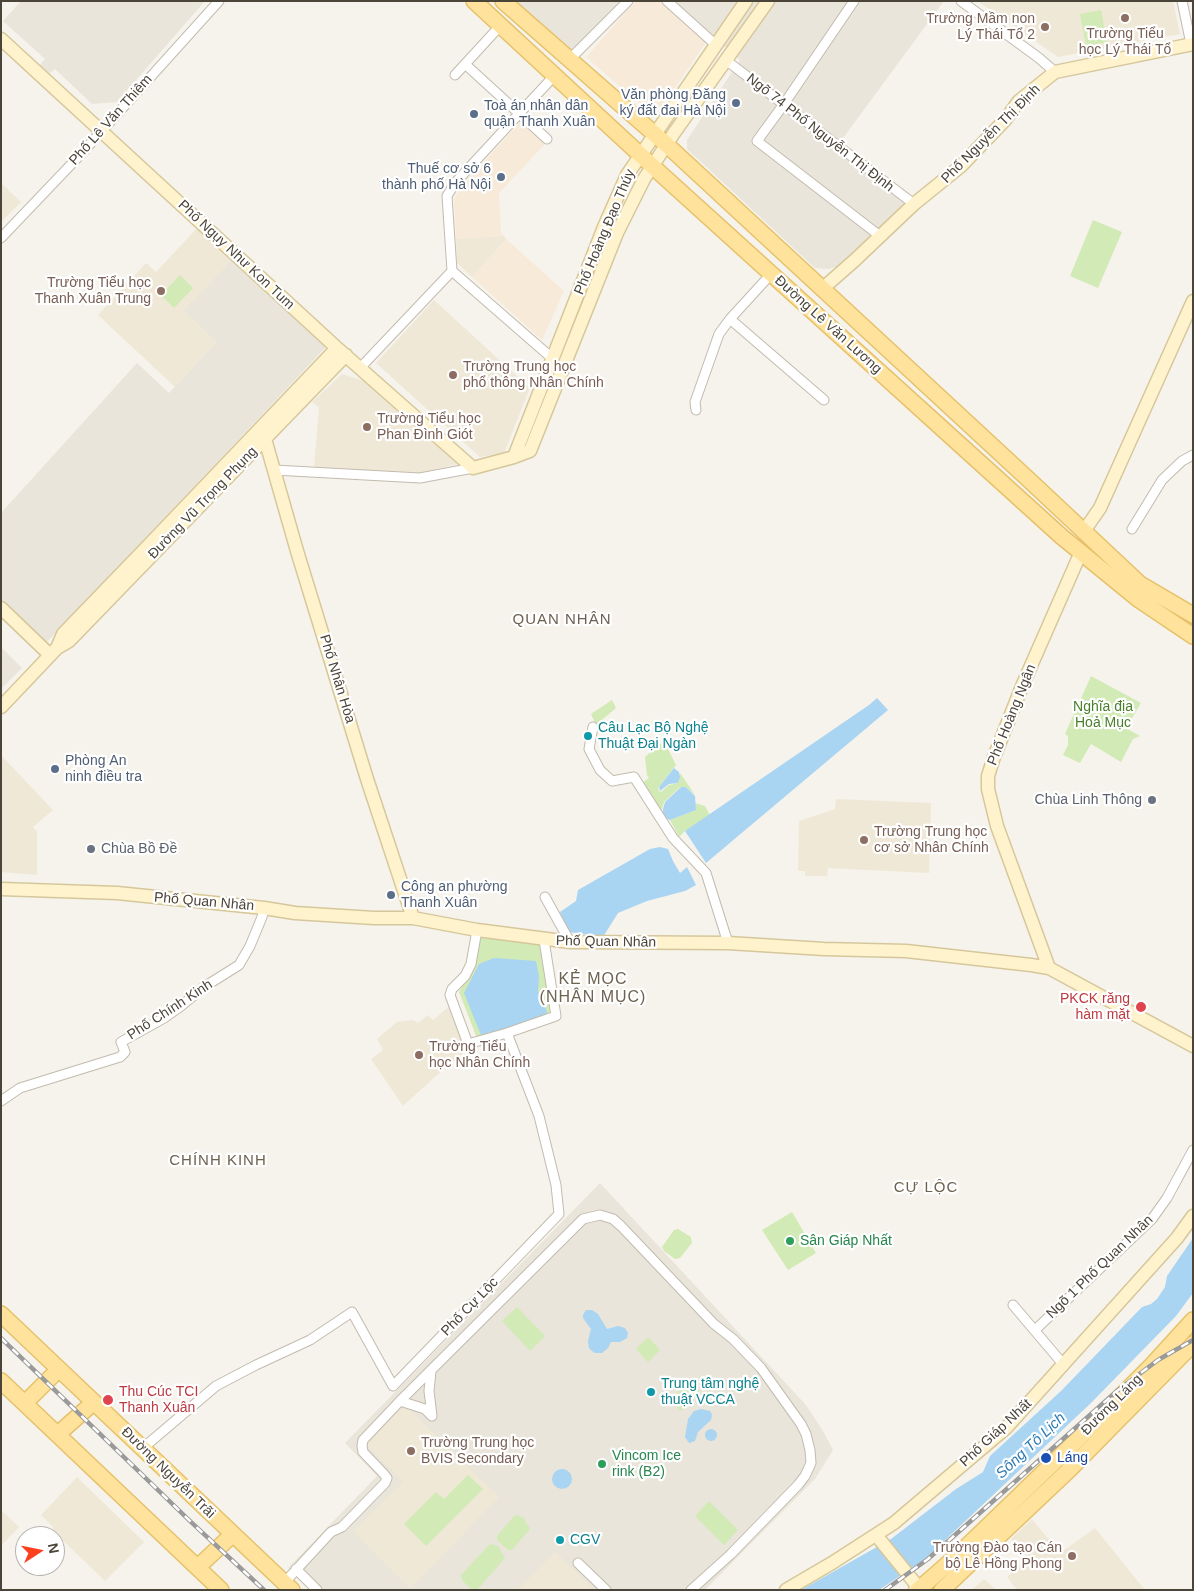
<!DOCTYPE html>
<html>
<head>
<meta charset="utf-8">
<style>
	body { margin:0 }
	#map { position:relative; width:1194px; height:1591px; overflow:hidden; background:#f6f3ec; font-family:Helvetica,sans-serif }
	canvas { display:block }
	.frame { position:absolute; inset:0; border:2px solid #4b4439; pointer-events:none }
	.north { position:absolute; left:15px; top:1526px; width:50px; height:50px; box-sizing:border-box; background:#fff; border:1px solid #b7b4b0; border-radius:50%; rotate:79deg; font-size:14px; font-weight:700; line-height:20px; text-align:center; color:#4b4439 }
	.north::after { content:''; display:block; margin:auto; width:18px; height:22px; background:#fc3f1d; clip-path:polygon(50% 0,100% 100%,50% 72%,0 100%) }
</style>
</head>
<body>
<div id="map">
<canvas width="1194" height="1591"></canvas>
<div class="frame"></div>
<div class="north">N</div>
</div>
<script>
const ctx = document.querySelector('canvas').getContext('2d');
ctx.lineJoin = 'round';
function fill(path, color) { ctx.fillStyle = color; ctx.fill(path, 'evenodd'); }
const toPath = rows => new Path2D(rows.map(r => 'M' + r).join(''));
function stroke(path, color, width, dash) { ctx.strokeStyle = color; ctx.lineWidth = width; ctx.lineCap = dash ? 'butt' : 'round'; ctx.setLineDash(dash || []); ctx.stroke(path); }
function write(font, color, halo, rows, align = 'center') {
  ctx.font = font + ' Helvetica,sans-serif'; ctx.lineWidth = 4.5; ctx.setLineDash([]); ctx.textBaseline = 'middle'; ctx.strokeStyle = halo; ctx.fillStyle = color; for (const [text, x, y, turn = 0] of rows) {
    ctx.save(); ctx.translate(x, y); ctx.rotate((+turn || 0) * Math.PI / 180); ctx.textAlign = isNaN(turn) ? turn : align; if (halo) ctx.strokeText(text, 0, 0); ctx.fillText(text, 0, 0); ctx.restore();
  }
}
fill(toPath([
	[21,1,205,1,117,102,92,104,55,69,46,76,37,68,45,59,3,21],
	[514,1,621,1,573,54],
	[672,1,944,1,835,149,906,204,867,241,836,267,829,269,815,268,687,149,687,140,740,60],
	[234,257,328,345,44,645,1,603,1,513,137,363,169,393,216,342,183,311],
	[1,647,22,668,1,689],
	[600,1183,806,1405,823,1431,833,1450,815,1479,705,1590,312,1590,288,1568,377,1476,345,1443]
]), '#eae5da');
fill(toPath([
	[636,1,662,1,707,41,662,107,647,110,586,57],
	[522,120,546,143,499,193,501,232,504,236,456,239,454,199,461,187],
	[506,239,564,291,542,340,472,277]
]), '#f7ead8');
fill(toPath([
	[977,1,1173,1,1180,34,1058,57],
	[1,183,21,202,1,222],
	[200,225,234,257,184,311,216,342,175,387,98,315,146,263,156,272],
	[504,236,506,239,472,277,457,263,456,239],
	[434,300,530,388,504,453,480,457,376,363],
	[342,374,368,382,458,464,420,473,314,467,319,407,312,402],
	[1,755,53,810,33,827,37,831,37,875,1,872],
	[836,799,931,803,929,873,828,868,827,876,805,876,805,871,798,871,799,821,835,809],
	[451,1005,467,1050,436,1076,403,1106,371,1059,383,1050,377,1039,397,1022,413,1020,418,1023,428,1015,433,1020],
	[404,1404,499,1497,410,1589,353,1531,403,1482,367,1445],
	[77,1477,144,1542,105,1581,52,1530,53,1527,41,1515],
	[1,1510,19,1527,1,1546],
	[1032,1519,1060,1553,1095,1528,1145,1590,1017,1590,1007,1577,1028,1559,1011,1539],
	[555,1552,595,1590,517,1590],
	[984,1579,997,1590,972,1590]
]), '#efe8d6');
fill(toPath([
	[1101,10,1107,42,1086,46,1080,14],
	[1093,220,1122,232,1098,288,1070,276],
	[180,275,193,288,174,308,161,295],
	[1091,676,1141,703,1126,728,1140,736,1133,739,1121,762,1091,744,1080,763,1063,755,1068,745,1068,736,1065,734],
	[612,700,616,708,596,725,591,714],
	[664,741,676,765,658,788,659,791,661,792,669,785,678,783,680,773,695,795,686,787,680,787,664,802,661,813,639,785,649,778,647,775,645,757],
	[695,803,705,806,711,817,685,831,679,837,670,820,696,810],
	[479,933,541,944,555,1015,477,1038,459,992,475,962],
	[792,1212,816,1253,788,1270,762,1230],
	[678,1229,691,1237,692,1243,680,1258,675,1259,664,1251,662,1247,674,1230],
	[517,1307,545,1336,530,1351,502,1321],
	[648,1337,660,1350,648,1362,636,1349],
	[689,1380,700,1391,681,1411,670,1401],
	[468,1475,483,1489,426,1546,404,1524,436,1492,444,1499],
	[709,1501,738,1530,724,1545,695,1516],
	[515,1515,523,1517,530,1529,512,1550,508,1550,497,1540,497,1536],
	[490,1544,498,1546,505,1558,477,1590,471,1589,462,1580,461,1575]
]), '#d2eab5');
fill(toPath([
	[877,698,888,710,706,863,685,831,869,705],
	[674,768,679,772,680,777,678,783,669,784,660,791,659,787],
	[681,787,686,787,695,796,696,810,670,820,663,817,662,813,665,802],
	[660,847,668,849,673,861,680,873,687,867,696,885,685,891,647,901,618,913,603,937,569,932,560,912,576,901,578,890,650,849],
	[494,958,536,961,539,976,538,992,544,999,547,1013,528,1022,481,1035,464,993,479,964],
	[1193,1238,1193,1293,1176,1316,1091,1403,925,1559,879,1590,801,1590,891,1539,956,1489,983,1472,990,1456,1061,1391,1142,1307,1151,1304,1157,1299,1165,1287,1167,1276],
	[586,1310,592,1310,598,1314,607,1329,618,1326,625,1328,628,1333,627,1338,620,1342,611,1342,608,1348,602,1353,595,1353,592,1351,589,1348,588,1341,591,1329,583,1318,583,1315],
	[701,1409,710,1411,712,1415,711,1420,698,1432,695,1441,689,1443,685,1437,688,1419,694,1411],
	'705 1435a6 6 0 1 1 12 0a6 6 0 1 1-12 0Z',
	'552 1479a10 10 0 1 1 20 0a10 10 0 1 1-20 0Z'
]), '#a9d4f2');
const street = toPath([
	[667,1,716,45],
	[854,1,784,104,757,141,880,236],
	[961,1,1039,58,1055,72],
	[1182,1,1191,44],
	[569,60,628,1],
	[727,61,914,204],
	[465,64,547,139],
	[455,75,500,26],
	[1,238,82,153,219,1],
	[452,271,447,196,455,183,554,76],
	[452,271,553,359],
	[730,319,824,400],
	[361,367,452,271],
	[696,410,695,402,719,334,730,319,772,273],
	[274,470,420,478,473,468],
	[1132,529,1162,480,1182,461,1193,455],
	[593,727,589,749,600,770,612,781,634,777,673,838,706,873,728,943],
	[545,897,570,942],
	[477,930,471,964,465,976,452,989,450,995,468,1044,507,1033,556,1016,544,940],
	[1,1101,20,1088,120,1057,125,1052,121,1042,164,1018,181,1006,204,987,239,965,250,946,262,917,264,908],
	[1013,1305,1063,1364],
	[1035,1330,1152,1219,1167,1198,1193,1150],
	[431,1371,429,1391,432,1416],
	[400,1401,425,1409,432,1416],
	[143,1448,216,1386,256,1365,310,1340,352,1312,393,1386,559,1214,556,1185,539,1116,507,1033],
	[578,1563,606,1590],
	[296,1569,317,1590],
	[284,1583,331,1532,342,1527,385,1483,387,1478,383,1473,363,1452,362,1446,363,1440,400,1401,583,1219,600,1215,613,1219,621,1226,714,1324,733,1339,761,1368,801,1424,806,1434,810,1450,811,1463,805,1476,798,1485,731,1554,691,1590]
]);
const secondary = toPath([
	[1,39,337,348,473,468,514,457,530,451,617,233,644,179,674,133,768,1],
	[822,289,855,260,914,204,961,166,1005,120,1019,101,1055,72,1193,44],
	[265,439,297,551,367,779,413,918],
	[514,457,604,227,627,175,746,1],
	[1084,531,1100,508,1193,301],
	[1,608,50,655],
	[57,648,63,634,146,548,337,348],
	[1,707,57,648,69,641,346,355],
	[1,889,117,893,264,908,295,913,374,918,413,918,477,930,570,942,728,943,824,949,906,951,1031,965,1049,968,1193,1046],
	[1049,968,997,826,988,789,988,776,994,757,1023,684,1081,552],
	[876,1535,919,1588,915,1590],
	[786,1590,832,1563,894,1523,1006,1428,1177,1238,1193,1216]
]);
const primary = toPath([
	[474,1,661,174,1062,537,1138,599,1193,636],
	[503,1,667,145,1028,479,1140,584,1193,615],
	[1,1314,292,1590],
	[1,1381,221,1590],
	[25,1403,59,1369],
	[58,1434,94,1402],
	[198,1567,233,1534],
	[918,1590,959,1554,1077,1440,1152,1365,1193,1320],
	[942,1590,1070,1469,1193,1344]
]);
stroke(street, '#c2bbae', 11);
stroke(secondary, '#d6c79b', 15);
stroke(primary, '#e6c16a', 18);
stroke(street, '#fff', 9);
stroke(secondary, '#fff3cd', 12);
stroke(primary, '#ffe39c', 15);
const rail = toPath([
	[1,1338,191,1522,264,1590],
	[885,1590,928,1559,1117,1391,1158,1360,1193,1340]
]);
stroke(rail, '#9a9a9a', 4.5);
stroke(rail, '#fff', 2.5, [8]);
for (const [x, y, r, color] of [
	[1125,18,5,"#8d6e63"],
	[1045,27,5,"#8d6e63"],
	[736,103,5,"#5c6f8a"],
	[474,114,5,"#5c6f8a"],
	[501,177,5,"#5c6f8a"],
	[161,291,5,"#8d6e63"],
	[453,375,5,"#8d6e63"],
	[367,427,5,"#8d6e63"],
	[588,736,5,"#0f9aa8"],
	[55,769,5,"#5c6f8a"],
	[1152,800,5,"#6b7280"],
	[864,840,5,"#8d6e63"],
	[91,849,5,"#6b7280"],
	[391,895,5,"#5c6f8a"],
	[1141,1007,6,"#e0444e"],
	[419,1055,5,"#8d6e63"],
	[790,1241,5,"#2e9e5b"],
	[651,1392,5,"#0f9aa8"],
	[108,1400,6,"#e0444e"],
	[411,1451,5,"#8d6e63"],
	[1046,1458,6,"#1a4fb4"],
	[602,1464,5,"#2e9e5b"],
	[560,1540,5,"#0f9aa8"],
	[1072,1556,5,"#8d6e63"]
]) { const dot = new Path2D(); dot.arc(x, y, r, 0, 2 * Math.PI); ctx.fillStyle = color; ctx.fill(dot); stroke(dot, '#fff', 2); }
write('14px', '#785e54', '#fff', [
	["Trường Mầm non",1035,19,"right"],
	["Lý Thái Tổ 2",1035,35,"right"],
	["Trường Tiểu",1125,34,"center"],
	["học Lý Thái Tổ",1125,50,"center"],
	["Trường Tiểu học",151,283,"right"],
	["Thanh Xuân Trung",151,299,"right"],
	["Trường Trung học",463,367],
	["phổ thông Nhân Chính",463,383],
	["Trường Tiểu học",377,419],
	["Phan Đình Giót",377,435],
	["Trường Trung học",874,832],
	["cơ sở Nhân Chính",874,848],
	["Trường Tiểu",429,1047],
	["học Nhân Chính",429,1063],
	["Trường Trung học",421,1443],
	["BVIS Secondary",421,1459],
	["Trường Đào tạo Cán",1062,1548,"right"],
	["bộ Lê Hồng Phong",1062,1564,"right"]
], 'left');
write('14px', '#4e5e75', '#fff', [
	["Văn phòng Đăng",726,95,"right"],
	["ký đất đai Hà Nội",726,111,"right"],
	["Toà án nhân dân",484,106],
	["quận Thanh Xuân",484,122],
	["Thuế cơ sở 6",491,169,"right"],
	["thành phố Hà Nội",491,185,"right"],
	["Phòng An",65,761],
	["ninh điều tra",65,777],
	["Công an phường",401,887],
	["Thanh Xuân",401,903]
], 'left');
write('14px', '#4b4439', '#fff', [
	["Phố Lê Văn Thiêm",111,120,-48],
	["Ngõ 74 Phố Nguyễn Thị Định",820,133,38],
	["Phố Nguyễn Thị Định",991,134,-45],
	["Phố Hoàng Đạo Thúy",605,232,-67],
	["Phố Ngụy Như Kon Tum",236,255,43],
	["Đường Lê Văn Lương",828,325,42],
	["Đường Vũ Trọng Phụng",203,503,-46],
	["Phố Nhân Hòa",337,679,73],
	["Phố Hoàng Ngân",1012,715,-68],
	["Phố Quan Nhân",204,902,5],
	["Phố Quan Nhân",606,942,1],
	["Phố Chính Kinh",170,1010,-33],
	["Ngõ 1 Phố Quan Nhân",1100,1267,-44],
	["Phố Cự Lộc",470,1307,-46],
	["Đường Láng",1112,1405,-45],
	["Phố Giáp Nhất",996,1433,-43],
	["Đường Nguyễn Trãi",168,1473,44]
]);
write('14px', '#4a7f2a', '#fff', [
	["Nghĩa địa",1103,707],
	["Hoả Mục",1103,723]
]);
write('14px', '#0d838f', '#fff', [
	["Câu Lạc Bộ Nghệ",598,728],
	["Thuật Đại Ngàn",598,744],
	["Trung tâm nghệ",661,1384],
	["thuật VCCA",661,1400],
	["CGV",570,1540]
], 'left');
write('14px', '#5b616d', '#fff', [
	["Chùa Linh Thông",1142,800],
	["Chùa Bồ Đề",101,849,"left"]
], 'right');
write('14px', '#be3a42', '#fff', [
	["PKCK răng",1130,999],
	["hàm mặt",1130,1015],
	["Thu Cúc TCI",119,1392,"left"],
	["Thanh Xuân",119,1408,"left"]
], 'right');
write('14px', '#27864d', '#fff', [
	["Sân Giáp Nhất",800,1241],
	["Vincom Ice",612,1456],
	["rink (B2)",612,1472]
], 'left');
write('14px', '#164399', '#fff', [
	["Láng",1057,1458]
], 'left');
ctx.letterSpacing = '1px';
write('15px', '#6e6250', '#fff', [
	["QUAN NHÂN",562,620],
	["CHÍNH KINH",218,1161],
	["CỰ LỘC",926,1188]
]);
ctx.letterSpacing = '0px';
write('italic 15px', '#2e7ab2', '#fff', [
	["Sông Tô Lịch",1031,1446,-43]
]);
ctx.letterSpacing = '1px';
write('16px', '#6e6250', '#fff', [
	["KẺ MỌC",593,980],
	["(NHÂN MỤC)",593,998]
]);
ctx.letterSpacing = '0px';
</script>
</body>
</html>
